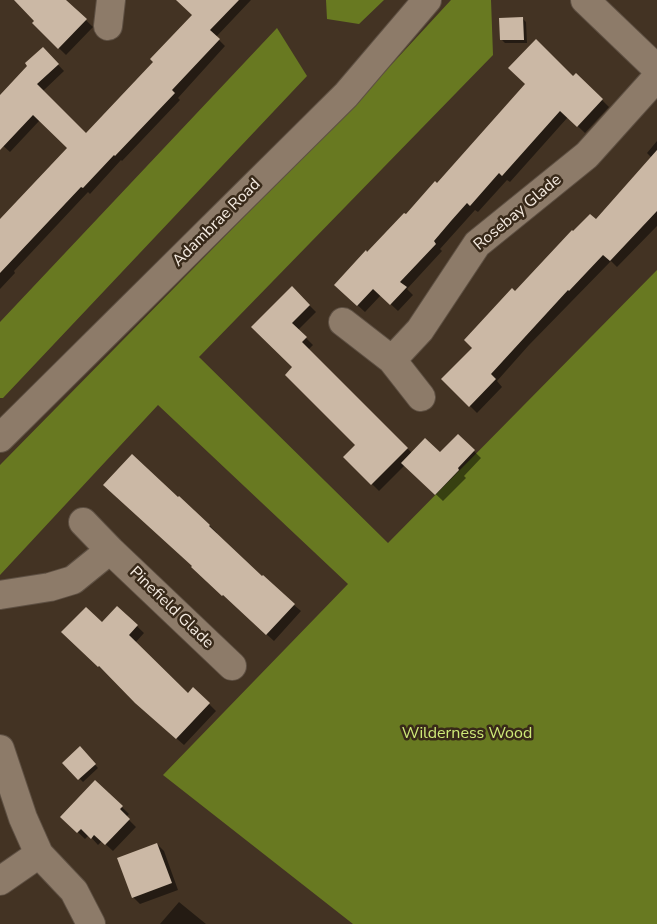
<!DOCTYPE html>
<html>
<head>
<meta charset="utf-8">
<style>
	body { margin:0 }
	canvas { display:block; background:#433323 }
</style>
</head>
<body>
<canvas width="657" height="924"></canvas>
<script>
const ctx = document.querySelector('canvas').getContext('2d');
ctx.lineJoin = 'round';
function fill(path, color) { ctx.fillStyle = color; ctx.fill(path, 'evenodd'); }
const toPath = rows => new Path2D(rows.map(r => 'M' + r).join(''));
function stroke(path, color, width, dash) { ctx.strokeStyle = color; ctx.lineWidth = width; ctx.lineCap = dash ? 'butt' : 'round'; ctx.setLineDash(dash || []); ctx.stroke(path); }
function write(font, color, halo, rows, align = 'center') {
  ctx.font = font + ' "Nunito Sans",sans-serif'; ctx.lineWidth = 5; ctx.setLineDash([]); ctx.textBaseline = 'middle'; ctx.strokeStyle = halo; ctx.fillStyle = color; for (const [text, x, y, turn = 0] of rows) {
    ctx.save(); ctx.translate(x, y); ctx.rotate((+turn || 0) * Math.PI / 180); ctx.textAlign = isNaN(turn) ? turn : align; if (halo) ctx.strokeText(text, 0, 0); ctx.fillText(text, 0, 0); ctx.restore();
  }
}
fill(toPath([
	[326,0,384,0,359,24,327,19],
	[451,0,491,0,493,55,199,357,388,543,657,270,657,924,353,924,163,775,348,584,158,405,0,575,0,465,356,103],
	[277,28,307,76,3,398,0,398,0,322]
]), '#687921');
fill(toPath([
	[15,0,65,0,93,27,66,55,33,23,36,21],
	[189,0,251,0,216,37,225,46,178,98,180,100,122,161,121,160,90,194,88,192,14,271,15,273,0,289,0,221,69,148,40,120,10,152,0,143,0,97,49,55,64,71,43,91,86,134,154,62,193,15],
	[523,19,526,22,527,43,505,43,502,40],
	[573,78,602,100,609,107,585,133,568,117,510,182,507,180,478,212,475,210,440,249,442,251,407,289,413,295,398,311,381,295,365,312,343,292,368,253,437,185],
	[657,141,657,226,617,267,611,261,529,345,497,381,502,387,477,413,443,379,474,348,515,292,573,233,596,221,652,158,647,153],
	[292,288,316,312,298,330,313,345,308,350,412,453,440,454,458,436,481,458,464,476,466,478,443,501,405,465,379,491,345,457,357,445,294,367,253,327],
	[179,498,210,526,217,533,216,534,262,578,301,611,274,641,200,574],
	[117,607,144,633,135,643,188,695,209,704,216,711,184,745,144,710,106,672,106,673,63,632,102,624],
	[80,748,98,768,83,782,64,763],
	[95,781,129,814,126,817,136,827,113,851,102,841,98,845,89,835,85,839,62,817],
	[157,844,164,851,178,890,140,904,133,897],
	[179,902,206,924,160,924]
]), '#0007');
fill(toPath([
	[14,0,66,0,87,19,58,49,32,23,34,21],
	[176,0,239,0,210,30,220,39,172,90,175,93,115,156,114,155,83,188,81,187,0,273,0,219,67,148,33,115,0,150,0,95,27,66,25,63,43,47,59,64,37,84,86,133,153,62,150,59,192,15],
	[523,17,524,40,500,40,499,18],
	[536,39,573,76,576,73,603,99,577,127,560,111,502,176,499,173,470,206,467,203,451,221,434,241,436,244,400,282,407,287,390,305,373,289,357,306,334,285,366,250,367,252,404,213,406,214,435,181,437,183,525,84,508,68],
	[657,150,657,211,610,261,603,255,569,291,568,290,491,374,496,379,469,407,441,379,472,348,464,340,512,288,515,291,572,230,573,231,590,214,596,219],
	[292,286,310,305,292,323,307,337,302,342,408,448,371,485,343,457,355,445,285,375,292,367,251,327],
	[458,434,475,450,458,468,459,470,435,495,401,463,425,438,440,452],
	[132,454,178,497,179,496,210,525,209,526,262,576,263,575,295,604,266,635,223,595,222,596,191,567,192,566,103,485],
	[117,606,138,625,129,635,188,693,193,687,210,703,176,739,135,703,99,666,98,667,61,632,86,607,102,622],
	[80,746,96,764,78,780,62,763],
	[95,780,123,806,120,809,130,819,105,845,94,835,91,839,81,829,77,833,60,817],
	[157,843,172,883,132,898,117,858]
]), '#cbb8a5');
const minor = toPath([
	[585,0,657,69],
	[108,26,111,0],
	[343,322,392,360,420,330,477,244,587,155,657,77],
	[392,360,421,397],
	[0,438,346,95,427,0],
	[110,550,232,666],
	[0,595,50,587,73,580,110,550,83,522],
	[0,749,23,818,39,854,74,891,91,924],
	[0,881,39,854]
]);
stroke(minor, '#5e5043', 30);
stroke(minor, '#8d7b69', 28);
write('16px', '#f5ebe1', '#382919', [
	["Rosebay Glade",518,213,-40],
	["Adambrae Road",217,223,-45],
	["Pinefield Glade",171,608,44]
]);
write('16px', '#cfea78', '#382919', [
	["Wilderness Wood",467,734]
]);
</script>
</body>
</html>
